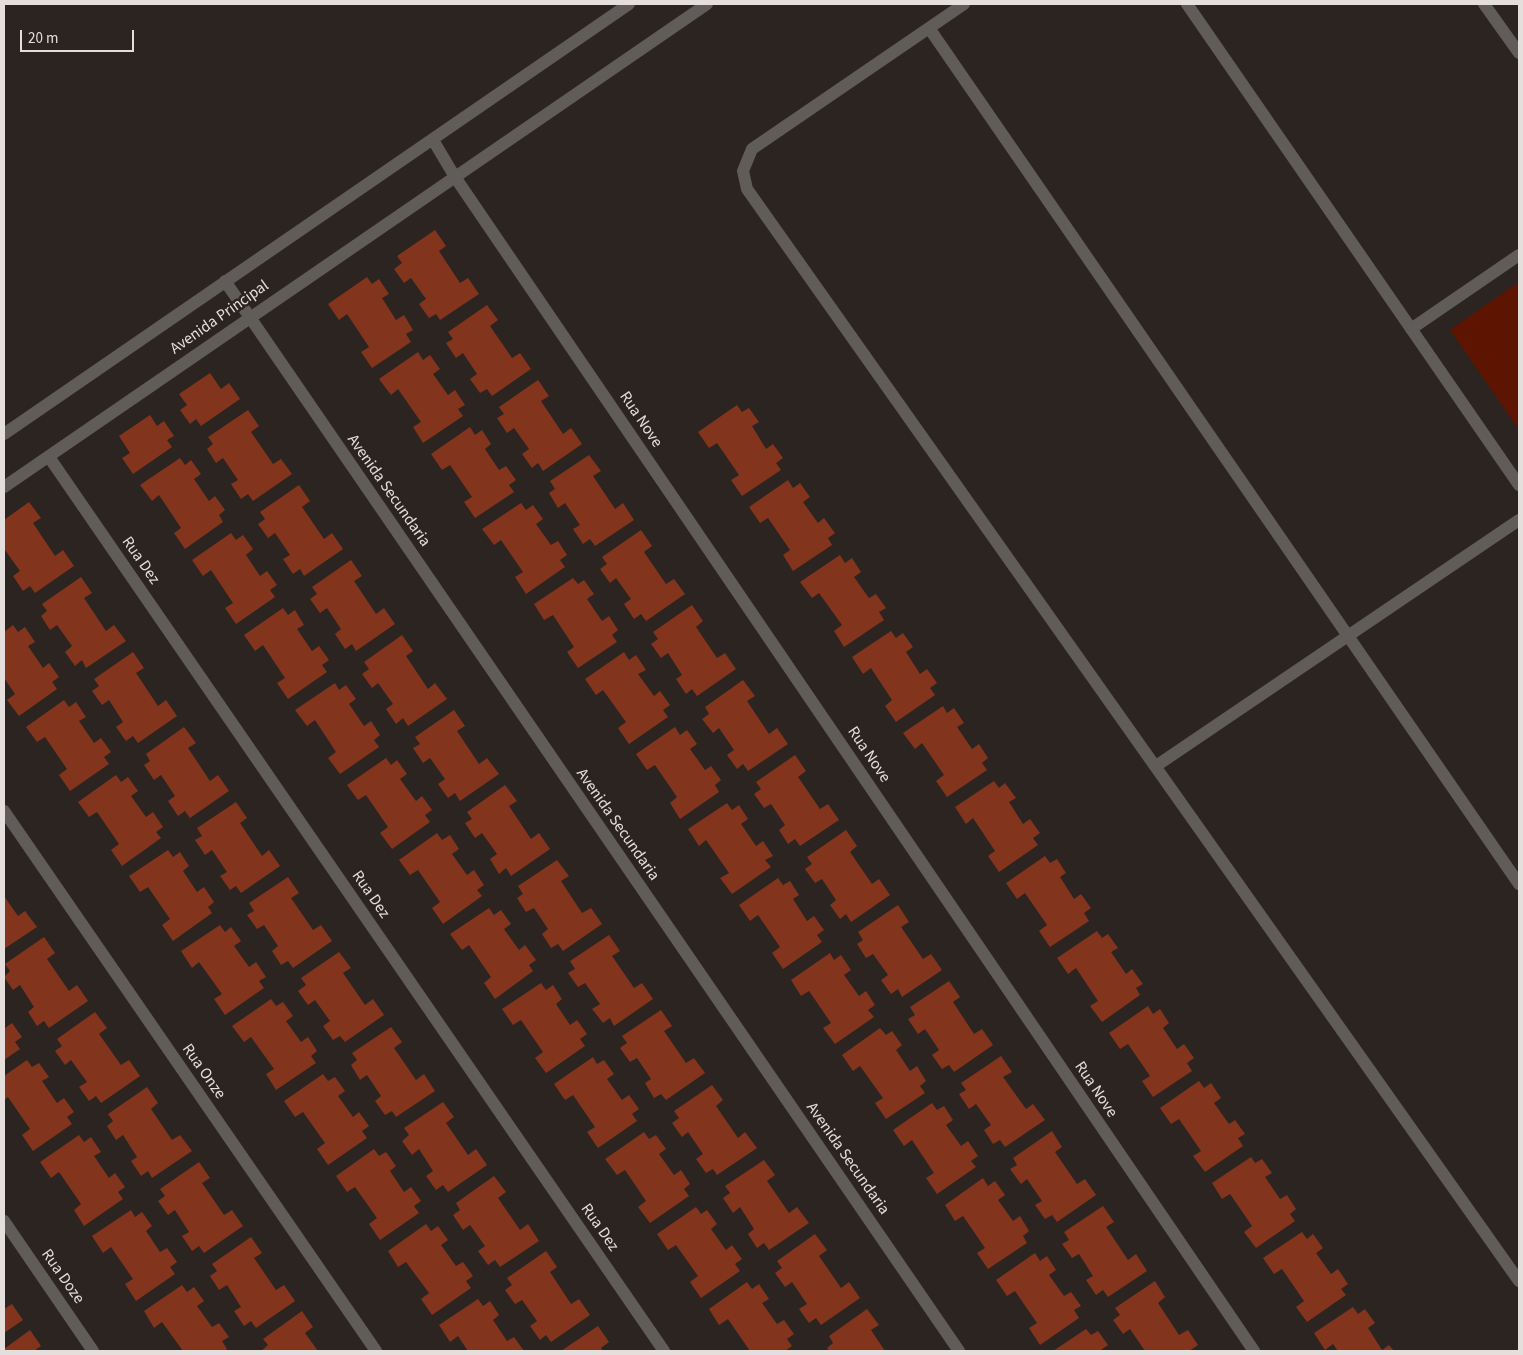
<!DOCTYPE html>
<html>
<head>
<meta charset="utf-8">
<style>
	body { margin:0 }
	#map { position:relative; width:1523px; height:1355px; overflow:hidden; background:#2c2421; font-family:"Source Sans 3",sans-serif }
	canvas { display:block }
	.frame { position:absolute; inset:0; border:5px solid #e4dedd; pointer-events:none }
	.scale { position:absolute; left:20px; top:30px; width:114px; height:22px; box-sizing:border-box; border:2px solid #e4dedd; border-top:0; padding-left:6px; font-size:15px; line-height:18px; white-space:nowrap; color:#e4dedd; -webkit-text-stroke:4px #2c2421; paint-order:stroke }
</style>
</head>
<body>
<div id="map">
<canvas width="1523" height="1355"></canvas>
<div class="frame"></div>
<div class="scale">20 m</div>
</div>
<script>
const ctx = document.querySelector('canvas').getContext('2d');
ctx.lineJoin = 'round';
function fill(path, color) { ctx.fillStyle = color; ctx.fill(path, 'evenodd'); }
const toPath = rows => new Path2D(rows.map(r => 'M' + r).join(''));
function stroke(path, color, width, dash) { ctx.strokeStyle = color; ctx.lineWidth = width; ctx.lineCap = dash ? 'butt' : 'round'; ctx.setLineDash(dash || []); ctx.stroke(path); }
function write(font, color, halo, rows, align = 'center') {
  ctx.font = font + ' "Source Sans 3",sans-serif'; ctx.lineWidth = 5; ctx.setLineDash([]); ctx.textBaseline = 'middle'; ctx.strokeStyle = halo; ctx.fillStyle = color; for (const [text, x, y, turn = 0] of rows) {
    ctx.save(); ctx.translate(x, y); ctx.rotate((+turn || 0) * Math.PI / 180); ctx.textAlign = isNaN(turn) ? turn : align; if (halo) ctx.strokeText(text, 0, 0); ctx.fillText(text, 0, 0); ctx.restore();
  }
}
fill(toPath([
	[1519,282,1519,430,1450,330]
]), '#5d1400');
fill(toPath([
	[435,230,446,246,439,251,460,283,468,278,479,294,440,320,436,314,429,318,419,304,426,299,411,278,404,283,394,269,402,263,397,256],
	[367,277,372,284,379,279,389,294,382,298,396,320,404,315,413,330,406,334,411,342,372,368,361,352,369,347,347,314,339,320,328,304],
	[487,305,498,320,490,326,512,358,520,353,531,369,492,396,487,389,480,393,470,379,477,374,463,353,456,358,446,343,453,339,448,332],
	[418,352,423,360,430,355,440,369,433,374,448,395,455,390,465,405,458,409,463,416,423,443,413,427,421,422,398,389,391,395,379,379],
	[210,373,221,389,229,383,240,399,201,426,196,419,190,424,180,410,187,405,179,394],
	[538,380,549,396,541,401,563,434,571,428,582,444,543,471,538,463,532,468,522,454,529,449,514,428,507,433,497,418,504,414,499,407],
	[737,405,742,412,749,408,759,422,752,426,766,449,773,444,783,458,776,463,781,470,742,496,731,480,739,475,717,443,709,448,698,432],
	[248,410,259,426,251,432,273,464,281,459,292,474,253,501,248,494,241,499,231,484,238,480,223,458,216,463,207,449,213,444,208,437],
	[150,415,157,426,164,421,174,436,167,440,172,447,133,474,122,458,130,453,119,436],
	[470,427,475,435,482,430,491,444,485,449,499,470,506,466,516,480,509,485,514,492,475,518,464,502,472,497,450,465,442,470,431,454],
	[589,455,601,471,593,476,615,509,623,503,634,520,595,546,590,539,583,544,573,529,580,525,565,503,558,508,549,493,555,489,550,481],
	[180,458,185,465,191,460,201,474,194,479,209,501,215,496,225,510,219,515,223,522,185,549,174,533,181,528,159,495,152,501,140,485],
	[788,480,793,488,800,483,810,497,803,502,818,523,824,518,835,533,828,538,832,545,793,571,783,555,790,550,768,518,760,523,749,507],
	[299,485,310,501,302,507,324,539,332,533,343,549,304,576,300,569,293,574,283,559,290,555,275,533,268,538,258,524,265,519,260,512],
	[29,502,41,518,33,523,55,556,63,550,74,566,35,593,30,586,23,591,13,576,20,571,5,550,4,551,4,520],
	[521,503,526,510,533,505,543,519,536,524,551,545,558,541,567,555,560,560,565,567,526,594,515,577,523,572,501,540,494,545,482,529],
	[641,530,652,546,644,552,666,584,674,579,685,594,646,621,641,614,634,619,624,604,631,599,616,578,610,583,600,569,607,564,602,557],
	[231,533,236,540,243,535,253,549,246,555,260,576,267,571,277,585,270,590,275,597,236,624,225,608,233,603,211,570,203,576,192,560],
	[840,555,845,563,852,558,861,572,854,577,869,598,876,594,886,608,879,612,884,620,844,647,834,631,842,625,819,593,812,598,800,582],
	[351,560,362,576,354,581,376,614,384,608,395,624,356,651,352,644,345,649,335,634,341,629,327,608,320,613,310,599,317,594,312,587],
	[81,577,92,593,84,598,106,631,114,625,126,641,86,668,82,660,75,666,65,652,72,646,57,625,50,630,41,616,47,611,42,604],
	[573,578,578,584,584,580,594,594,587,599,602,621,609,616,618,630,612,635,617,642,578,668,567,652,574,647,553,615,544,620,534,604],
	[692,605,703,621,696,627,717,658,725,653,736,669,697,696,692,689,686,694,676,679,682,675,668,653,661,658,651,644,658,639,653,632],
	[283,608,288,615,295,610,304,625,297,629,312,651,319,646,329,660,322,665,327,672,288,699,277,683,285,678,263,645,255,651,244,635],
	[13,625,18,632,25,627,35,642,28,646,43,668,49,663,59,677,52,682,57,689,19,716,7,700,15,694,4,678,4,632],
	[891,631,896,638,903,633,913,647,906,652,920,674,927,669,937,683,930,688,935,695,896,722,885,706,892,700,871,668,863,674,852,657],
	[402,635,413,651,406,656,428,689,435,683,447,699,408,726,403,718,396,724,386,709,393,704,378,683,372,688,362,674,369,669,364,662],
	[133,652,144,668,136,673,158,706,166,700,177,716,138,743,133,736,126,741,116,727,123,722,109,700,102,705,92,691,99,686,94,679],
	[624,652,629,660,636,655,646,670,638,674,654,696,660,691,670,705,663,710,668,717,629,744,618,728,626,722,603,690,596,695,585,679],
	[743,680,755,696,747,701,769,734,777,728,788,744,748,771,743,764,737,769,727,755,734,750,719,728,713,733,702,719,709,714,705,707],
	[335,683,339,690,346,685,356,699,349,704,364,726,371,721,380,735,374,740,379,747,340,774,328,758,336,752,315,720,307,726,295,710],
	[64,700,69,707,76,702,86,717,79,721,94,743,101,738,111,752,104,757,109,764,70,791,59,775,67,769,45,737,37,742,26,727],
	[943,706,947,713,954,708,964,723,957,727,972,749,979,744,988,758,982,763,987,770,947,797,936,781,944,775,922,743,915,749,903,733],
	[454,710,465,726,457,731,479,764,487,758,499,774,460,801,455,793,448,798,438,784,445,779,430,758,423,763,413,748,420,744,415,737],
	[184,727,196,743,188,748,210,781,218,775,229,791,190,818,185,811,178,816,168,801,175,796,161,775,154,780,144,765,150,761,146,754],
	[675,727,680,735,687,730,697,744,690,749,705,770,711,766,721,780,715,785,719,792,680,819,670,803,677,797,655,765,647,770,636,754],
	[795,755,806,771,798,777,820,809,828,804,839,820,800,846,795,839,788,844,779,830,785,825,771,804,764,808,754,794,761,789,756,782],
	[386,758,391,765,397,760,407,774,400,779,416,801,422,796,432,810,425,815,430,822,392,849,380,833,388,827,366,795,358,800,347,785],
	[116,775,121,782,128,777,138,791,131,796,146,817,153,812,163,827,156,832,161,838,122,866,111,850,119,844,97,812,89,817,78,802],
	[994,781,999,788,1005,783,1016,798,1009,802,1023,824,1030,819,1040,833,1033,838,1038,845,999,872,988,856,995,851,973,818,966,824,955,807],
	[505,785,517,801,509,806,531,839,539,833,550,849,511,876,506,868,499,874,490,859,497,854,482,833,475,838,465,823,472,819,467,812],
	[236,802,247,818,240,823,262,856,269,850,280,866,241,893,236,886,230,890,220,876,227,872,212,850,205,855,195,840,202,836,197,828],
	[727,803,732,810,739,805,748,819,741,824,756,846,763,841,773,856,765,860,771,867,732,894,720,878,729,873,706,840,699,846,688,829],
	[846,830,857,846,850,852,872,884,879,879,890,895,851,922,846,914,840,919,830,905,836,900,822,879,815,883,805,869,812,864,807,857],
	[437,833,442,840,450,835,459,849,452,854,467,875,474,870,484,885,477,890,482,896,443,924,432,908,440,902,418,870,410,875,399,860],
	[168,850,173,857,180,852,189,866,183,871,197,892,204,887,214,902,208,907,212,913,173,941,162,925,170,919,148,887,140,892,129,876],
	[1045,856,1050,863,1057,859,1066,873,1060,877,1074,899,1081,894,1091,908,1084,913,1089,921,1050,947,1039,931,1047,925,1025,893,1017,899,1006,883],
	[557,860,569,876,561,881,582,913,591,908,602,924,563,951,558,944,551,948,542,934,548,929,534,908,526,912,517,898,523,894,518,886],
	[288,877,299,893,291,898,313,930,321,925,332,941,293,968,288,961,281,965,272,951,278,946,264,925,257,929,247,915,254,911,249,903],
	[778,878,783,885,790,881,799,895,793,899,807,921,814,916,824,930,817,935,822,942,783,969,772,953,780,947,758,915,750,921,739,905],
	[4,896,18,916,25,911,37,927,4,949],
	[898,905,909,922,901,927,923,959,931,954,942,970,902,997,898,989,891,994,881,980,888,975,873,954,866,958,857,944,863,940,858,932],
	[489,908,494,915,501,910,511,924,504,929,519,950,525,945,536,960,529,965,533,971,495,999,484,983,491,977,469,945,462,950,450,934],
	[220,925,225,932,231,927,241,941,234,946,249,967,256,962,266,977,259,981,264,988,225,1015,214,999,222,994,199,962,192,968,181,951],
	[1097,931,1102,938,1108,934,1118,948,1111,952,1126,974,1132,969,1143,984,1136,988,1140,995,1102,1022,1090,1006,1098,1001,1076,968,1068,974,1057,958],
	[609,935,620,951,612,956,634,988,642,983,653,999,614,1026,610,1018,603,1023,592,1009,600,1004,585,983,578,987,568,973,575,969,570,961],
	[44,937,55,953,47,959,69,991,77,985,88,1001,49,1028,44,1021,37,1026,28,1012,34,1007,20,985,13,990,4,977,10,971,5,964],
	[339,952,351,968,343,973,365,1005,373,999,384,1015,345,1042,340,1036,333,1040,323,1026,330,1021,315,1000,308,1005,298,991,306,985,301,978],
	[830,953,834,960,841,955,851,970,844,975,859,996,866,991,875,1005,868,1010,874,1017,835,1044,823,1028,831,1023,809,991,801,996,791,980],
	[949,981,960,997,953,1002,974,1034,982,1029,993,1045,954,1072,949,1065,942,1069,932,1055,939,1050,925,1029,918,1034,908,1019,915,1015,910,1007],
	[541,983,546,990,553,985,562,999,556,1004,570,1025,577,1020,587,1034,580,1039,585,1046,546,1073,535,1058,543,1052,521,1020,513,1025,502,1009],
	[271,999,276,1006,283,1002,293,1016,286,1021,301,1042,308,1037,317,1051,311,1056,316,1063,276,1090,266,1074,274,1069,251,1037,244,1042,232,1026],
	[1148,1006,1153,1014,1160,1009,1169,1023,1163,1028,1177,1049,1184,1044,1194,1058,1187,1063,1192,1071,1153,1097,1142,1081,1150,1076,1128,1044,1120,1049,1109,1033],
	[661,1010,672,1026,664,1031,686,1063,694,1058,705,1073,666,1100,661,1094,654,1098,645,1083,651,1079,637,1058,630,1062,620,1048,627,1043,622,1036],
	[95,1012,107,1028,99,1034,121,1065,129,1060,140,1076,101,1103,96,1096,89,1101,79,1087,87,1082,71,1060,65,1065,55,1051,62,1046,57,1039],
	[12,1023,22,1037,15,1042,20,1049,4,1060,4,1026,5,1028],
	[391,1027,402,1042,394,1048,416,1080,424,1074,435,1091,396,1117,392,1111,385,1115,375,1101,381,1096,367,1075,360,1080,351,1065,357,1060,352,1053],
	[880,1028,886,1035,892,1031,902,1045,896,1050,910,1071,917,1066,926,1081,920,1086,925,1093,886,1119,875,1103,883,1098,860,1066,853,1071,842,1055],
	[1001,1056,1012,1072,1003,1077,1026,1109,1033,1104,1045,1120,1005,1147,1000,1140,993,1144,984,1130,991,1125,976,1104,969,1109,959,1094,966,1090,961,1083],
	[593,1057,597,1064,604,1060,614,1074,607,1079,622,1100,629,1095,639,1109,632,1114,637,1121,598,1148,587,1132,595,1127,573,1095,565,1100,554,1084],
	[27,1060,32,1067,39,1063,49,1077,42,1081,57,1103,64,1098,74,1112,67,1117,72,1124,33,1151,22,1135,30,1129,8,1097,4,1100,4,1076],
	[323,1074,328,1081,335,1077,345,1091,338,1096,353,1117,359,1112,369,1126,362,1131,367,1138,328,1165,317,1149,325,1143,303,1112,295,1117,284,1101],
	[1199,1081,1204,1088,1211,1083,1221,1098,1214,1103,1229,1124,1235,1120,1245,1134,1238,1138,1243,1146,1205,1172,1193,1156,1201,1151,1179,1119,1171,1124,1160,1108],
	[712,1085,723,1100,716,1106,738,1138,745,1132,757,1148,717,1175,713,1169,706,1173,696,1159,703,1154,688,1132,682,1137,672,1123,679,1118,674,1111],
	[147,1087,158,1103,151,1109,172,1140,180,1135,192,1151,152,1178,148,1171,141,1176,131,1161,137,1157,123,1135,116,1140,107,1126,113,1121,108,1114],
	[443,1102,454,1117,446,1123,468,1155,476,1149,487,1165,448,1192,443,1185,436,1190,426,1176,433,1171,419,1149,412,1155,402,1141,409,1135,404,1128],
	[932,1103,937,1110,944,1106,953,1120,946,1125,961,1146,968,1141,978,1156,971,1161,976,1167,937,1194,926,1178,934,1173,912,1140,904,1146,893,1130],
	[1052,1131,1062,1147,1055,1152,1077,1184,1085,1179,1096,1195,1057,1222,1052,1215,1045,1219,1035,1205,1042,1201,1027,1179,1021,1184,1010,1169,1017,1165,1013,1158],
	[644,1132,649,1139,656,1135,666,1149,659,1154,674,1175,681,1170,690,1184,684,1189,689,1196,650,1223,638,1207,646,1201,625,1170,617,1175,605,1159],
	[79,1135,84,1142,91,1137,101,1152,94,1156,109,1178,115,1173,125,1187,118,1192,123,1199,84,1226,74,1210,81,1204,59,1172,51,1178,40,1162],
	[374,1149,379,1156,386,1152,396,1166,390,1171,404,1192,411,1187,421,1201,414,1206,419,1213,380,1240,369,1224,377,1218,355,1187,347,1192,336,1176],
	[1251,1157,1255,1163,1262,1159,1272,1173,1265,1177,1280,1199,1287,1195,1296,1209,1290,1214,1295,1221,1256,1248,1244,1232,1252,1226,1230,1194,1222,1199,1212,1183],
	[764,1160,775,1175,767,1181,789,1213,797,1207,809,1223,769,1250,764,1243,757,1248,748,1234,754,1229,740,1207,733,1213,723,1198,730,1193,725,1186],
	[199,1162,210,1178,202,1183,224,1215,232,1210,243,1226,204,1253,199,1246,192,1251,182,1236,189,1232,175,1210,168,1215,158,1201,165,1196,160,1189],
	[494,1176,506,1192,498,1198,520,1230,528,1224,539,1241,500,1267,495,1260,488,1265,478,1251,485,1246,470,1225,463,1230,453,1215,460,1210,456,1203],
	[983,1178,988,1186,995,1181,1005,1195,998,1200,1013,1221,1020,1216,1029,1231,1023,1236,1027,1243,988,1269,977,1253,985,1248,963,1216,955,1221,945,1205],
	[1103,1206,1114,1222,1106,1227,1128,1260,1136,1254,1147,1271,1108,1297,1103,1290,1096,1295,1086,1280,1093,1276,1079,1254,1072,1258,1062,1244,1069,1240,1064,1232],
	[696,1207,701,1214,707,1210,717,1224,711,1229,726,1250,732,1245,742,1259,735,1264,740,1271,701,1298,690,1282,698,1276,676,1245,668,1250,657,1234],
	[131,1210,135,1217,142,1212,152,1226,146,1231,160,1252,167,1248,177,1262,170,1267,175,1274,136,1301,125,1284,133,1279,111,1247,103,1253,92,1236],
	[426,1224,431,1231,438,1226,448,1240,441,1245,456,1266,463,1262,473,1276,466,1281,471,1288,432,1315,421,1299,429,1293,406,1262,398,1267,388,1251],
	[1302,1232,1307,1239,1313,1234,1323,1248,1316,1253,1331,1274,1338,1269,1348,1284,1341,1289,1346,1295,1307,1322,1296,1307,1304,1301,1282,1269,1274,1274,1263,1258],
	[815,1234,827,1250,819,1256,841,1288,849,1282,860,1298,821,1325,816,1318,809,1323,799,1309,807,1304,792,1282,785,1287,775,1273,782,1268,777,1261],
	[251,1237,262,1253,254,1258,276,1290,284,1285,295,1301,256,1328,251,1321,244,1326,234,1311,241,1307,227,1285,219,1290,210,1276,217,1271,212,1264],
	[546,1251,557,1267,550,1272,571,1304,579,1299,590,1315,551,1342,546,1335,540,1340,530,1326,537,1321,522,1300,515,1304,505,1290,512,1285,507,1278],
	[1035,1253,1040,1261,1047,1256,1056,1270,1049,1275,1064,1296,1071,1292,1081,1306,1074,1310,1079,1318,1040,1345,1029,1328,1037,1323,1015,1291,1007,1296,996,1280],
	[1155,1281,1165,1297,1158,1303,1179,1335,1188,1330,1198,1345,1189,1351,1145,1351,1130,1329,1123,1334,1113,1320,1120,1315,1115,1308],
	[747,1282,752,1289,759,1284,769,1299,762,1303,777,1324,784,1320,794,1334,787,1339,792,1346,785,1351,750,1351,728,1319,719,1325,709,1309],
	[182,1285,187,1292,194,1287,204,1301,197,1306,212,1327,219,1323,229,1337,222,1341,227,1349,223,1351,183,1351,162,1322,154,1328,144,1311],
	[478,1299,483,1306,490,1301,499,1315,493,1320,507,1341,514,1337,524,1351,468,1351,458,1336,450,1342,439,1325],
	[12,1304,23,1320,4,1333,4,1309],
	[1353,1307,1358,1314,1365,1309,1375,1323,1368,1328,1382,1350,1389,1345,1394,1351,1338,1351,1333,1344,1325,1350,1314,1333],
	[867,1309,879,1325,871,1330,885,1351,829,1351,827,1348,833,1343,829,1336],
	[302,1311,313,1327,305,1333,318,1351,261,1351,268,1345,263,1339],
	[598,1326,609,1342,601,1348,603,1351,561,1351],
	[1086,1329,1091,1335,1098,1331,1108,1345,1101,1350,1102,1351,1053,1351],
	[30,1330,41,1346,34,1351,4,1351,4,1349]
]), '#83341d');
stroke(toPath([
	[964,4,752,149,743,171,747,189,1519,1281],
	[1187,4,1519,485],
	[1484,4,1519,53],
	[929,28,1519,884],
	[433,140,455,177,1254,1351],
	[225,281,959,1351],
	[1411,329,1519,255],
	[4,434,629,4],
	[49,457,664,1351],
	[4,487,707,4],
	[1156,766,1519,520],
	[4,811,376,1351],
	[4,1221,93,1351]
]), '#605c5a', 12);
write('16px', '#e4dedd', '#2c2421', [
	["Avenida Principal",220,318,-35],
	["Rua Nove",640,420,56],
	["Avenida Secundaria",388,491,55],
	["Rua Dez",140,561,55],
	["Rua Nove",868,755,56],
	["Avenida Secundaria",617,825,55],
	["Rua Dez",370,895,55],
	["Rua Onze",203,1072,55],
	["Rua Nove",1095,1090,56],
	["Avenida Secundaria",847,1159,55],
	["Rua Dez",599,1228,55],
	["Rua Doze",62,1277,55]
]);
</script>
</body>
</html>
